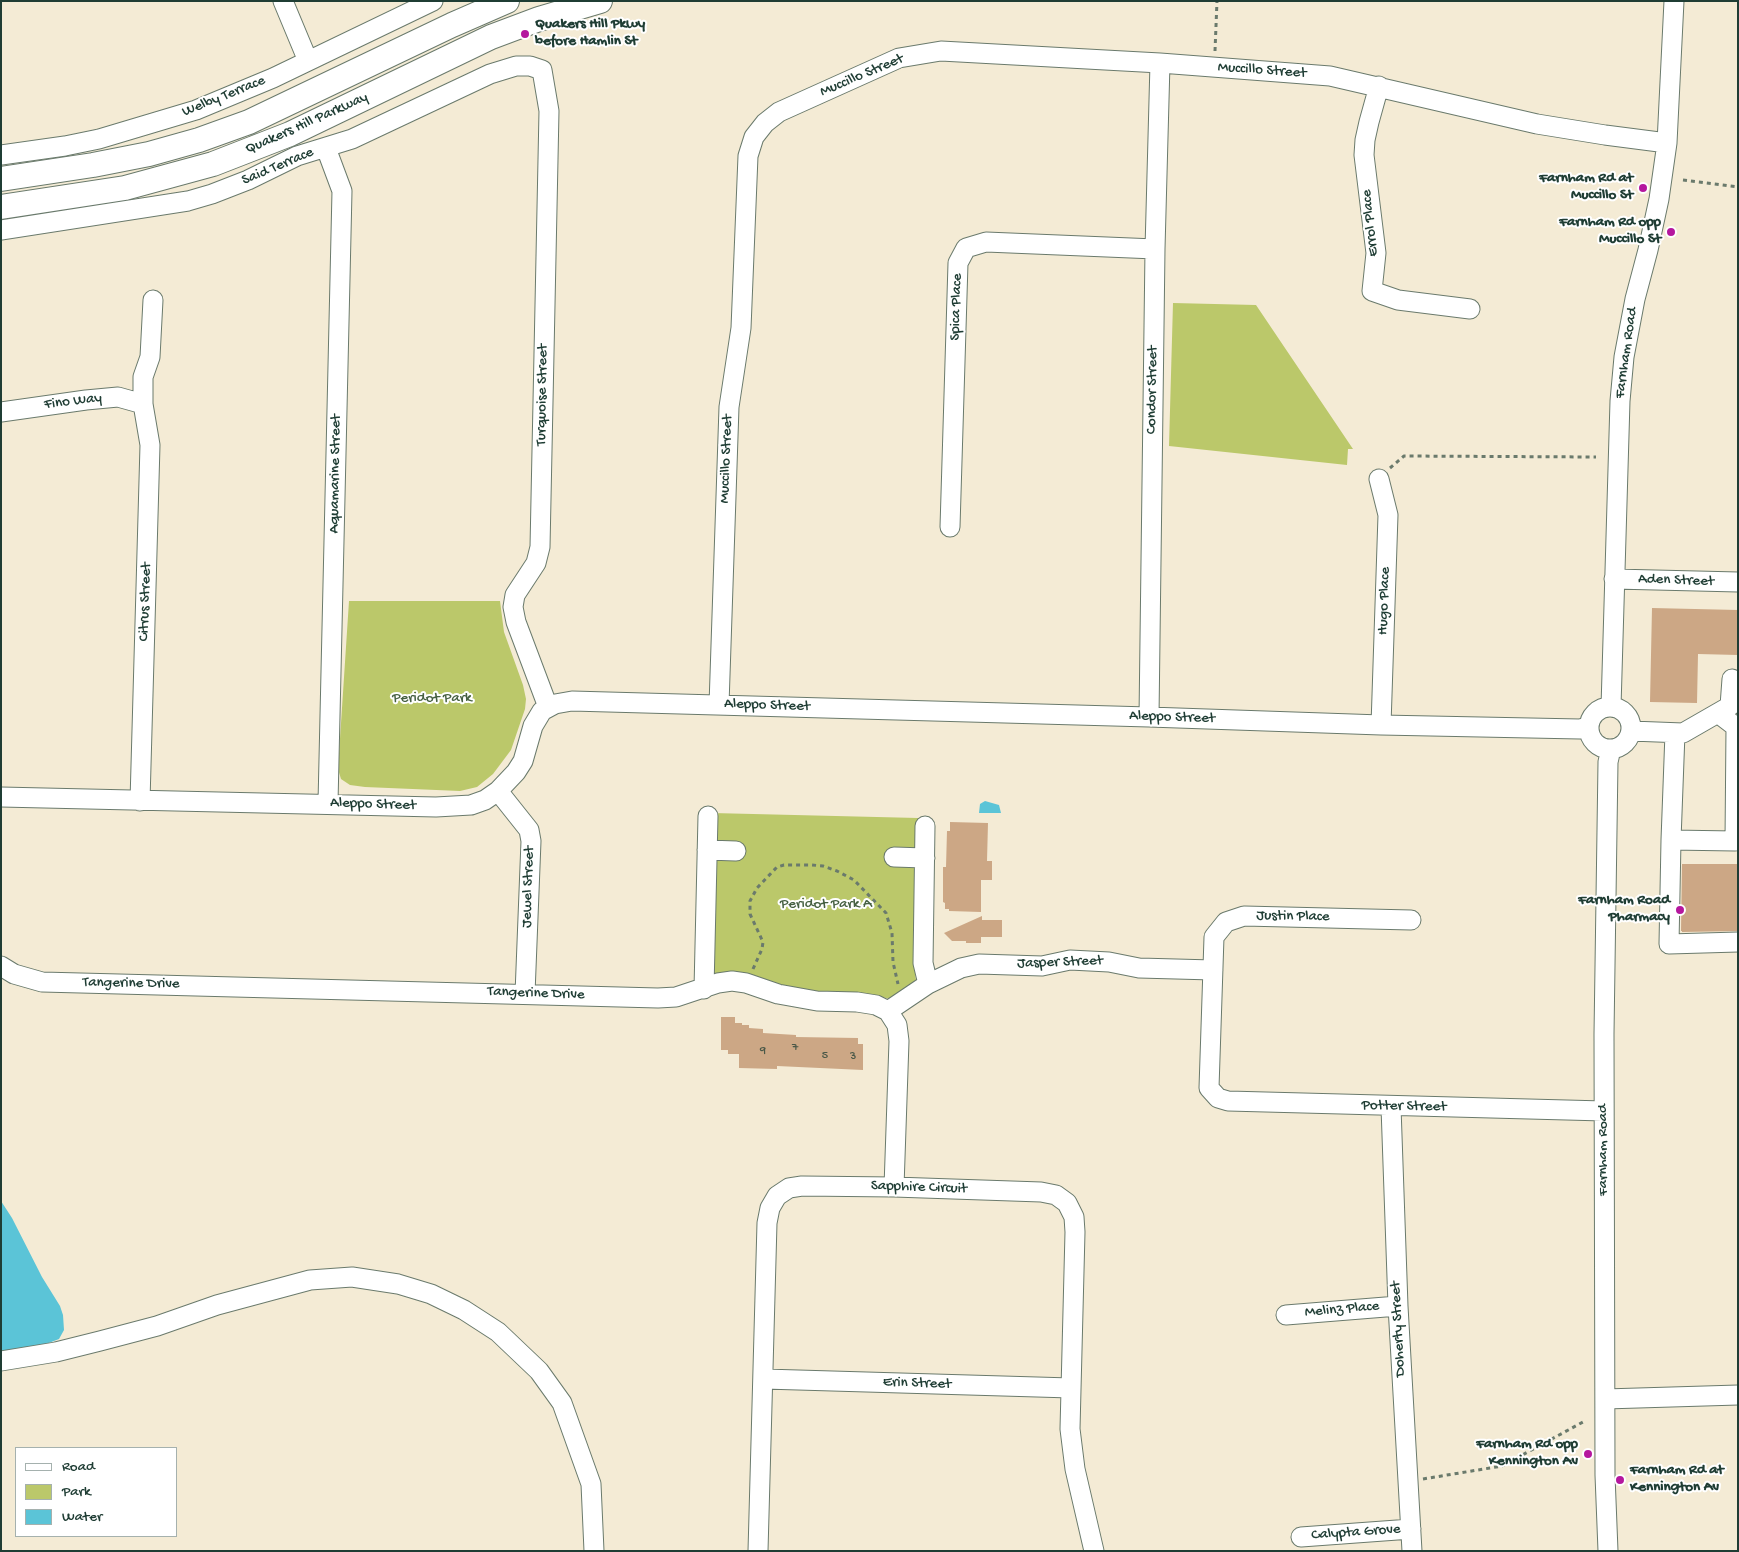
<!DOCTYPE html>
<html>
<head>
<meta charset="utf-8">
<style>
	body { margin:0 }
	#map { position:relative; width:1739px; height:1552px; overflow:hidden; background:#f4ebd5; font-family:"Gochi Hand",sans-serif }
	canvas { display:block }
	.frame { position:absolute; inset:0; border:2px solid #1f3d34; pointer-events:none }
	.legend { position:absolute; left:15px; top:1447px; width:162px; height:90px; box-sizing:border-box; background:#fff; border:1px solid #a5b1ae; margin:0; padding:6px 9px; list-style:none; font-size:15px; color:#1f3d34 }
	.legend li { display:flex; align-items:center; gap:10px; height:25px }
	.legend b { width:25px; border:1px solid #a5b1ae }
</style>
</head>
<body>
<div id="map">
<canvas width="1739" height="1552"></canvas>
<div class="frame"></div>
<ul class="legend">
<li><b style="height:6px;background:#fff"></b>Road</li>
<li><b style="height:14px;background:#bbc86a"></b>Park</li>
<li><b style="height:14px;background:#5bc4d7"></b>Water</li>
</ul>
</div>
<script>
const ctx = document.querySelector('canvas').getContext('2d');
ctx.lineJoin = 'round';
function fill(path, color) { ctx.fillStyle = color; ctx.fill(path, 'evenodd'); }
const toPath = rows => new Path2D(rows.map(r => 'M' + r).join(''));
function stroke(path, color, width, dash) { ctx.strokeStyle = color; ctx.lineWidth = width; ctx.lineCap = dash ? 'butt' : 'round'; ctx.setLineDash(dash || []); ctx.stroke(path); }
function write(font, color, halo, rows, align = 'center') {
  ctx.font = font + ' "Gochi Hand",sans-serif'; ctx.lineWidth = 4; ctx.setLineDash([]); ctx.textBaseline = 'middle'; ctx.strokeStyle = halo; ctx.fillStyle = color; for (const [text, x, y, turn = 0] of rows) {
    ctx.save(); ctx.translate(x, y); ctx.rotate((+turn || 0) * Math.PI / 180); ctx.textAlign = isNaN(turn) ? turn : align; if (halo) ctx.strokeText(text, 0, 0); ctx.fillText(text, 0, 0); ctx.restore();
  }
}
fill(toPath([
	[1173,303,1256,305,1353,449,1348,449,1347,465,1169,446],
	[349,601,500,601,504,632,523,685,526,699,525,709,511,750,493,774,477,787,460,791,365,787,350,785,341,779,338,769],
	[712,813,918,818,915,974,917,986,892,999,863,994,836,995,786,988,758,977,744,974,716,975,709,966]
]), '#bbc86a');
fill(toPath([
	[985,801,999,805,1001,813,979,813,980,804],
	[1,1201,12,1218,42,1277,60,1306,63,1315,64,1330,59,1339,41,1346,1,1353]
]), '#5bc4d7');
fill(toPath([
	[1652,608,1738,610,1738,655,1698,654,1697,703,1650,702],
	[950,822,988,823,987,861,992,861,992,880,981,880,981,912,949,911,949,909,945,909,945,903,943,902,943,867,946,867,947,831,950,831],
	[1682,864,1738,864,1738,931,1682,932,1682,931,1681,931],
	[982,916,982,920,1002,920,1002,937,981,937,981,943,966,943,966,941,952,941,944,933],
	[721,1017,735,1017,735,1023,742,1023,742,1025,749,1025,749,1028,763,1029,763,1033,796,1035,796,1037,858,1038,858,1044,863,1044,863,1070,777,1066,777,1069,739,1068,739,1054,728,1054,728,1050,721,1050]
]), '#cca785');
const minor = toPath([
	[283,1,308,61],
	[1379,86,1369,122,1365,140,1364,155,1376,253,1372,291,1398,300,1470,309],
	[326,148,342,191,328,803],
	[1,155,65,146,99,139,196,110,273,78,433,1],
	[1,230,188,201,212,194,248,180,297,156,352,139,490,74,516,66,530,66,542,70,549,111,540,547,536,563,515,595,513,607,516,622,548,707],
	[1,412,86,400,118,397,143,404],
	[1379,479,1388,515,1381,725],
	[950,527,958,263,966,248,986,242,1155,249],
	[1614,579,1738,582],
	[719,705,729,407,741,328,748,156,754,137,765,123,779,112,899,58,941,51,1160,63,1330,76,1537,124,1605,135,1667,143],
	'1589 728a21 21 0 1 1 42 0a21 21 0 1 1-42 0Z',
	[1611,707,1620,401,1624,357,1635,299,1648,250,1659,199,1667,143,1674,1],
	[1149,717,1155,249,1160,63],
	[1631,731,1683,733,1730,706,1732,679],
	[1675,733,1671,840,1735,841,1736,727,1719,714],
	[498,791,529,830,531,841,525,994],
	[1,797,436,807,471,805,485,800,498,791,516,772,523,761,533,726,542,711,555,704,572,701,1149,717,1381,725,1580,729,1588,727],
	[140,801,150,445,143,404,143,377,150,357,153,300],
	[925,826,923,963,928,984],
	[1671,840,1669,944,1738,942],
	[707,850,736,851],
	[894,857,925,858],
	[1411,920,1244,916,1226,922,1214,937,1209,1088,1218,1098,1228,1101,1604,1111],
	[1,966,14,974,42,982,658,998,676,997,718,983,732,981,746,983,778,994,817,1001,857,1002,876,1005,888,1011,897,1025,899,1041,894,1187],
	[704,989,708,816],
	[888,1011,928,984,961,968,979,964,1042,966,1070,960,1109,962,1139,968,1213,970],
	[1391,1107,1398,1306,1412,1551],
	[1286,1315,1398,1306],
	[1,1361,56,1352,100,1341,157,1326,217,1305,310,1280,352,1277,398,1284,431,1294,464,1310,498,1332,539,1371,562,1403,591,1484,594,1551],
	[764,1379,1071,1388],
	[1605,1399,1738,1395],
	[1301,1537,1411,1529],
	[758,1551,767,1223,770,1208,777,1196,789,1188,802,1186,894,1187,1041,1192,1056,1195,1067,1203,1074,1217,1075,1232,1070,1429,1075,1469,1094,1551],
	[1608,1551,1605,1475,1604,1034,1608,762,1611,749]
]);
const major = toPath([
	[1,179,93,165,149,154,199,140,249,122,452,25,507,1],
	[1,207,125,188,213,164,290,134,491,37,539,19,600,1]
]);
stroke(minor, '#6a7a6c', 21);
stroke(major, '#6a7a6c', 26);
stroke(toPath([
	[1215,51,1217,1],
	[1683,180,1738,187],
	[1390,468,1404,456,1596,457],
	[753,969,762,949,763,942,750,914,750,901,757,888,777,867,784,865,812,865,823,866,837,871,854,880,886,913,892,933,893,962,898,984],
	[1423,1479,1502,1466,1583,1422]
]), '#6a7a6c', 3, [4, 4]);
stroke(minor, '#fff', 19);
stroke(major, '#fff', 24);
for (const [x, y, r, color] of [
	[525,34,5,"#b5179e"],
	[1643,188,5,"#b5179e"],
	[1671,232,5,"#b5179e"],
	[1680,910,5,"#b5179e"],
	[1588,1454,5,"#b5179e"],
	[1620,1480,5,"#b5179e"]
]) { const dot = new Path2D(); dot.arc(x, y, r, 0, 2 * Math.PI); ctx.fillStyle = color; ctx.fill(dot); stroke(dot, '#fff', 2); }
write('12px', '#4a5848', null, [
	["7",795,1048],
	["9",763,1051],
	["5",825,1056],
	["3",853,1057]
]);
write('bold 15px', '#1f3d34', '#fff', [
	["Quakers Hill Pkwy",535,25,"left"],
	["before Hamlin St",535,42,"left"],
	["Farnham Rd at",1633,179],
	["Muccillo St",1633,196],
	["Farnham Rd opp",1661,223],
	["Muccillo St",1661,240],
	["Farnham Road",1670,901],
	["Pharmacy",1670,918],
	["Farnham Rd opp",1578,1445],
	["Kennington Av",1578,1462],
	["Farnham Rd at",1630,1471,"left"],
	["Kennington Av",1630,1488,"left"]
], 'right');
write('15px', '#1f3d34', '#fff', [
	["Muccillo Street",1262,71,4],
	["Muccillo Street",862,76,-23],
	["Welby Terrace",224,97,-22],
	["Quakers Hill Parkway",307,124,-24],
	["Said Terrace",278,167,-23],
	["Errol Place",1371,223,-96],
	["Spica Place",957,307,-88],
	["Farnham Road",1627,353,-82],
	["Condor Street",1153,390,-89],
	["Turquoise Street",543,395,-89],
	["Fino Way",73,402,-7],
	["Muccillo Street",727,459,-88],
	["Aquamarine Street",336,474,-89],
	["Aden Street",1676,581,2],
	["Hugo Place",1385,601,-88],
	["Citrus Street",146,602,-88],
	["Aleppo Street",767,706,2],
	["Aleppo Street",1172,718,2],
	["Aleppo Street",373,805,2],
	["Jewel Street",529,887,-88],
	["Justin Place",1293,917,1],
	["Jasper Street",1060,963,-2],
	["Tangerine Drive",131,984,1],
	["Tangerine Drive",536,994,2],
	["Potter Street",1404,1107,1],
	["Farnham Road",1604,1150,-90],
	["Sapphire Circuit",919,1188,2],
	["Melinz Place",1342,1310,-5],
	["Doherty Street",1399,1329,-93],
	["Erin Street",917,1384,2],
	["Calypta Grove",1356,1533,-4]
]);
write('15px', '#466042', '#fff', [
	["Peridot Park",432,699],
	["Peridot Park A",826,905]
]);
</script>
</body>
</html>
